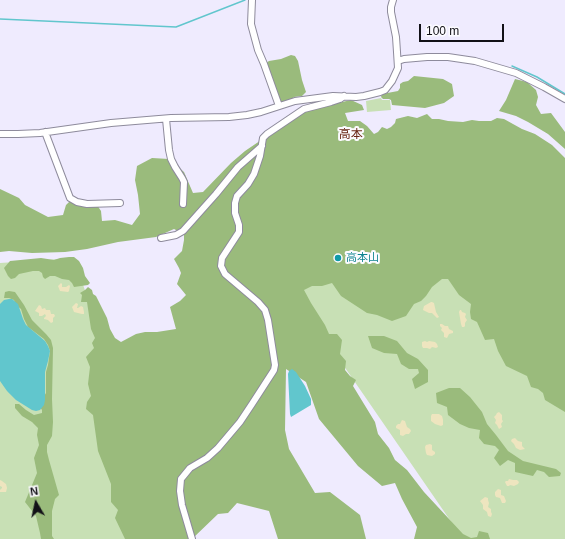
<!DOCTYPE html>
<html>
<head>
<meta charset="utf-8">
<style>
	body { margin:0 }
	#map { position:relative; width:565px; height:539px; overflow:hidden; background:#efebfe; font-family:Helvetica,sans-serif }
	canvas { display:block }
	.north { position:absolute; left:16px; top:483px; width:40px; height:40px; -webkit-text-stroke:3px #fcfbff; paint-order:stroke; rotate:351deg; font-size:11px; font-weight:700; line-height:16px; text-align:center; color:#121117 }
	.north::after { content:''; display:block; margin:auto; width:14px; height:18px; background:#121117; clip-path:polygon(50% 0,100% 100%,50% 72%,0 100%) }
	.scale { position:absolute; left:419px; top:24px; width:85px; height:18px; box-sizing:border-box; border:2px solid #121117; border-top:0; padding-left:5px; font-size:12px; line-height:14px; white-space:nowrap; color:#121117; -webkit-text-stroke:3px #fcfbff; paint-order:stroke }
</style>
</head>
<body>
<div id="map">
<canvas width="565" height="539"></canvas>
<div class="north">N</div>
<div class="scale">100 m</div>
</div>
<script>
const ctx = document.querySelector('canvas').getContext('2d');
ctx.lineJoin = 'round';
function fill(path, color) { ctx.fillStyle = color; ctx.fill(path, 'evenodd'); }
const toPath = rows => new Path2D(rows.map(r => 'M' + r).join(''));
function stroke(path, color, width, dash) { ctx.strokeStyle = color; ctx.lineWidth = width; ctx.lineCap = dash ? 'butt' : 'round'; ctx.setLineDash(dash || []); ctx.stroke(path); }
function write(font, color, halo, rows, align = 'center') {
  ctx.font = font + ' Helvetica,"Noto Sans JP",sans-serif'; ctx.lineWidth = 4; ctx.setLineDash([]); ctx.textBaseline = 'middle'; ctx.strokeStyle = halo; ctx.fillStyle = color; for (const [text, x, y, turn = 0] of rows) {
    ctx.save(); ctx.translate(x, y); ctx.rotate((+turn || 0) * Math.PI / 180); ctx.textAlign = isNaN(turn) ? turn : align; if (halo) ctx.strokeText(text, 0, 0); ctx.fillText(text, 0, 0); ctx.restore();
  }
}
fill(toPath([
	[381,98,382,100,390,100,391,110,367,112,366,101],
	[74,258,144,465,162,539,0,539,0,263],
	[442,263,565,395,565,539,463,539,297,298,318,269]
]), '#c8e0b5');
fill(toPath([
	[291,55,295,56,298,61,302,80,306,92,302,96,294,97,291,100,281,102,266,63,269,61,281,59],
	[414,76,443,79,452,84,454,96,444,103,425,108,392,105,391,100,389,99,383,99,381,97,382,94,398,91,400,88,400,84,403,82,408,81],
	[515,79,527,82,536,90,538,97,536,105,541,114,551,113,565,132,565,149,548,134,528,122,516,116,499,111,506,100],
	[351,100,362,105,364,110,345,113,348,121,360,121,367,126,374,134,378,132,382,127,387,129,391,127,395,123,396,119,408,116,417,118,427,114,432,119,439,119,448,121,463,122,472,120,479,121,491,121,497,118,504,119,522,129,535,134,552,145,565,158,565,412,545,400,543,393,538,389,531,387,527,376,506,366,498,351,494,339,485,340,477,322,471,319,470,312,471,304,459,295,448,279,442,279,432,287,426,296,421,301,414,304,406,316,392,321,377,315,367,313,341,296,332,283,322,286,312,286,304,290,311,303,325,325,329,334,337,334,342,340,340,354,346,361,345,370,350,376,356,380,353,386,375,422,378,434,389,448,395,460,407,470,424,492,463,534,471,538,477,537,479,531,488,533,490,539,414,539,417,527,402,499,395,483,382,486,358,466,319,419,306,382,286,369,285,430,289,449,315,493,330,492,360,515,366,539,278,539,269,511,237,503,228,513,218,514,192,539,125,539,115,518,118,510,111,502,111,484,98,451,93,415,86,409,87,402,91,396,88,384,90,367,86,357,94,348,92,343,95,338,91,329,87,302,81,302,82,295,80,293,85,290,88,287,92,290,93,294,96,296,107,318,110,329,115,338,121,342,136,334,145,332,157,332,176,329,170,307,180,301,186,295,177,284,181,273,179,268,174,259,182,251,184,240,184,234,174,229,156,237,118,242,87,249,65,252,32,253,9,251,0,252,0,189,19,198,25,205,48,217,63,215,66,205,72,199,84,202,95,202,101,211,102,221,115,220,132,225,140,214,138,195,135,180,137,166,152,158,169,159,184,172,193,193,203,192,231,163,245,151,304,111,315,108],
	[69,257,74,257,79,261,83,268,85,276,90,283,88,285,74,287,72,283,69,280,62,279,55,276,50,276,45,279,43,277,42,273,39,271,33,271,19,274,15,278,11,279,8,276,4,268,10,261,41,258,54,260,60,258],
	[9,291,15,292,24,305,32,320,46,334,51,340,53,348,52,399,53,422,52,436,47,445,47,452,49,460,59,495,55,499,52,511,52,536,54,539,41,539,40,533,36,516,25,502,37,473,34,458,39,445,37,435,38,428,32,422,22,416,15,408,15,404,19,404,26,410,34,415,42,413,42,410,40,407,43,398,46,393,46,372,48,365,50,351,48,345,44,339,28,327,24,319,21,309,16,305,14,300,9,298,4,298,5,292],
	[368,336,384,336,397,341,407,353,418,359,428,370,428,382,415,389,412,379,419,373,418,369,409,369,401,364,397,354,384,353,372,348],
	[449,388,460,388,470,397,482,412,487,424,496,435,508,451,523,461,556,469,561,473,560,476,549,477,544,472,537,470,533,476,515,472,515,463,508,460,500,466,494,458,499,450,495,446,484,444,479,438,480,430,469,428,460,424,448,415,447,407,437,403,436,393]
]), '#9abb7c');
fill(toPath([
	[61,283,62,284,62,287,66,287,69,285,70,286,69,291,68,292,60,291,58,286],
	[431,302,432,302,434,303,436,312,439,317,437,318,432,313,429,313,423,310,424,306],
	[76,303,78,304,77,308,78,308,81,306,83,307,84,312,84,314,82,314,74,312,72,307],
	[39,305,41,306,42,309,45,308,46,310,50,310,51,314,54,314,55,316,53,318,53,322,51,323,48,320,44,319,44,318,46,316,45,314,42,316,39,316,39,313,35,311],
	[460,310,461,310,462,312,465,313,466,314,465,317,467,320,465,323,465,326,464,327,462,327,461,324,459,312],
	[440,324,442,324,445,326,448,326,449,329,453,331,453,333,449,334,447,338,444,337,444,333,441,330,442,328,440,326],
	[425,341,427,342,429,341,435,342,437,344,438,347,436,348,432,347,430,349,427,348,423,348,422,346,422,342],
	[499,412,502,415,502,420,503,421,501,424,502,427,499,429,497,425,495,423,496,420,494,417,496,415,497,413],
	[432,414,439,414,442,416,443,420,443,425,441,426,435,424,431,421,431,416],
	[402,420,405,421,407,427,410,429,411,431,409,434,406,434,403,436,400,435,400,430,396,428,396,426,398,424,400,424],
	[515,438,518,441,522,442,522,446,525,449,520,450,516,448,514,444,511,441,512,439],
	[430,444,432,445,432,450,435,452,435,454,432,456,427,455,426,453,425,447,426,445],
	[509,479,513,480,517,480,519,482,518,484,514,486,510,485,509,486,507,486,505,482,506,481,508,481],
	[0,480,2,481,6,484,7,488,6,492,0,492,0,490,2,488,2,487,0,486],
	[498,489,501,490,501,495,504,496,506,501,505,503,502,503,500,498,496,497,495,495,495,492],
	[485,497,488,498,488,500,489,503,488,507,491,509,491,512,492,514,491,517,488,516,487,512,483,509,483,505,480,501]
]), '#eee5bf');
fill(toPath([
	[9,299,12,299,18,304,23,319,26,325,45,341,48,346,50,351,48,361,45,372,45,400,44,405,40,410,36,411,32,410,16,400,7,391,0,381,0,304,4,300],
	[292,369,296,372,305,386,311,399,311,405,291,417,290,414,288,374,289,371]
]), '#61c6cd');
stroke(toPath([
	[0,19,176,27,245,0],
	[512,66,537,77,565,94]
]), '#61c6cd', 1.5);
const minor = toPath([
	[252,0,251,24,258,50,264,64,279,106],
	[398,61,404,59,427,57,448,57,475,61,516,73,544,87,565,99],
	[166,119,169,150,171,159,175,167,182,178,184,182,183,204],
	[45,132,70,198,77,202,87,204,120,203],
	[0,134,18,134,40,133,111,123,171,118,229,117,247,115,261,112,295,101,333,96,356,97,364,96,380,92,385,90,392,81,398,68,397,52,396,37,391,12,391,7,393,0],
	[161,238,176,235,183,231,216,194,238,167,262,146],
	[192,539,182,505,180,491,181,479,190,468,207,458,218,448,240,422,252,404,274,370,275,365,268,320,265,310,258,302,225,274,221,266,222,258,239,232,239,225,235,213,235,203,237,196,248,184,254,174,260,156,263,138,267,134,304,109,331,102,340,99,344,96]
]);
stroke(minor, '#8e8b9c', 8);
stroke(minor, '#fff', 6);
for (const [x, y, r, color] of [
	[338,258,4,"#0f9aa8"]
]) { const dot = new Path2D(); dot.arc(x, y, r, 0, 2 * Math.PI); ctx.fillStyle = color; ctx.fill(dot); stroke(dot, '#fcfbff', 1.5); }
write('11px', '#0d838f', '#fcfbff', [
	["高本山",346,258]
], 'left');
write('12px', '#6b2817', '#fcfbff', [
	["高本",351,135]
]);
</script>
</body>
</html>
